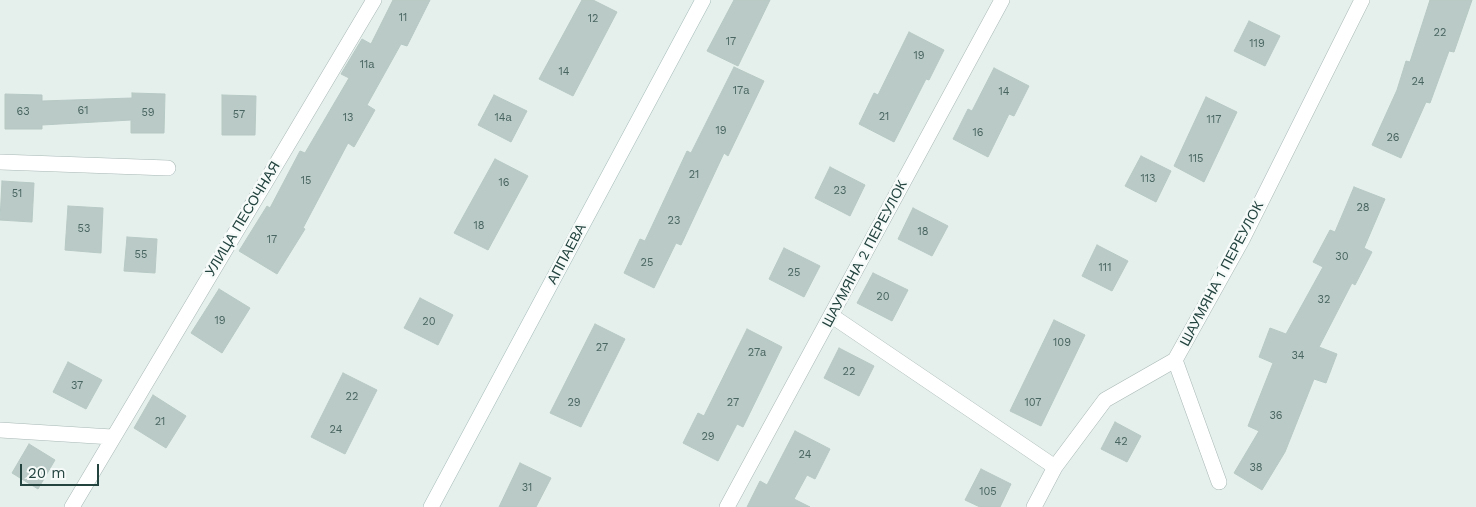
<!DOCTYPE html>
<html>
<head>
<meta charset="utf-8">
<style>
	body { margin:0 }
	#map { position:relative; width:1476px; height:507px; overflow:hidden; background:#e5efec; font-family:"Work Sans",sans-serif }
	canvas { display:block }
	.scale { position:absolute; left:20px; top:464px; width:79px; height:22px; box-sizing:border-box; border:2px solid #23433f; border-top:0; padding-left:6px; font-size:15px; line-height:18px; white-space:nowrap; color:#23433f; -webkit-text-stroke:4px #f6fbf9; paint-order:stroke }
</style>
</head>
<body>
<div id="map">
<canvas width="1476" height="507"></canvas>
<div class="scale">20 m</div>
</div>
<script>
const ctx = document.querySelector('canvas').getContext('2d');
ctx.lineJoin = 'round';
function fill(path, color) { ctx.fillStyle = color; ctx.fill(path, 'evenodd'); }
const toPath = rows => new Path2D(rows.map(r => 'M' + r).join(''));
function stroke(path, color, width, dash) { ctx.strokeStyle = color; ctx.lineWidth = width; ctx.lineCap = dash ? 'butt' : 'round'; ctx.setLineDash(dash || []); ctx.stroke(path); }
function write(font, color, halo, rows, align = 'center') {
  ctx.font = font + ' "Work Sans",sans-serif'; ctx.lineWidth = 5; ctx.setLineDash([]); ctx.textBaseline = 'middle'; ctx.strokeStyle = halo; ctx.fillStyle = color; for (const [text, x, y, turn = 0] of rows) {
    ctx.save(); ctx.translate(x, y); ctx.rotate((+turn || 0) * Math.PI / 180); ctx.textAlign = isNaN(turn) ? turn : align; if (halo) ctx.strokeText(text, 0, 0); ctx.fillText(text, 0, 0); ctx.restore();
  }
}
const building = toPath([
	[393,0,430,0,407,46,401,44,367,105,375,110,354,147,348,143,303,228,305,229,277,274,239,251,267,206,270,208,300,151,305,153,349,78,341,74,362,39,371,44,393,0],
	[582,0,593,0,617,12,573,96,539,79,582,0],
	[734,0,770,0,738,66,707,51,734,0],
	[1430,0,1472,0,1454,52,1449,51,1430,103,1426,102,1401,158,1372,145,1397,90,1406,61,1410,62,1430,0],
	[1249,21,1280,36,1265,66,1234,51,1249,21],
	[909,32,944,50,929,80,926,79,894,142,859,124,874,93,878,95,909,32],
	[734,67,764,81,728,156,724,153,681,245,676,243,654,288,624,273,640,239,645,241,687,151,691,153,734,67],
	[994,68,1029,86,1014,116,1009,114,988,157,953,139,968,109,972,111,994,68],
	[132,93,165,94,164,133,131,133,131,120,42,125,42,129,5,129,5,94,42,95,42,101,132,98,132,93],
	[222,95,256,96,255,135,222,135,222,95],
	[494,95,527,111,511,142,478,125,494,95],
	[1206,97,1237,112,1204,182,1174,166,1206,97],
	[1141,156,1171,171,1156,202,1125,186,1141,156],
	[495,159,528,176,488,250,454,233,495,159],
	[830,167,865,185,850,216,815,198,830,167],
	[2,181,34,183,32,222,0,220,2,181],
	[1354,187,1385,199,1364,248,1372,252,1355,285,1352,283,1319,347,1337,354,1326,383,1314,379,1285,452,1262,490,1234,473,1259,431,1248,426,1273,363,1259,357,1270,328,1286,334,1323,267,1313,262,1330,230,1335,232,1354,187],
	[68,206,103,208,101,253,65,250,68,206],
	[913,208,948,226,932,256,898,239,913,208],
	[127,237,157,239,155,273,124,271,127,237],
	[1097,245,1128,261,1112,291,1082,276,1097,245],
	[784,248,820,266,804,297,769,279,784,248],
	[873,273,908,290,892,321,857,303,873,273],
	[219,289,250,308,222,353,191,333,219,289],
	[420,298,453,315,438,345,404,328,420,298],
	[1054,320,1085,335,1041,426,1010,411,1054,320],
	[595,324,625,339,581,427,550,413,595,324],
	[747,329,782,347,743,427,737,424,718,461,683,443,698,413,704,416,747,329],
	[839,348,874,366,859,396,824,378,839,348],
	[68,362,102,380,86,409,53,392,68,362],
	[343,373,377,390,345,454,311,437,343,373],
	[153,395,186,416,166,448,134,428,153,395],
	[1115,422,1141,436,1127,462,1101,449,1115,422],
	[795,431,830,449,815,479,807,475,794,499,810,507,747,507,760,481,767,485,795,431],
	[29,444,55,460,38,489,12,473,29,444],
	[520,463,551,478,536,507,499,507,520,463],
	[981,469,1011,484,1000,507,980,507,965,500,981,469]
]);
fill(building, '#bacac6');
stroke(building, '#b7c9c4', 1);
const street = toPath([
	[0,162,168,168],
	[832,316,1055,467],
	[1175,360,1219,482],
	[0,430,112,437],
	[72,507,374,0],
	[727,507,1002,0],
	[1034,507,1055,467,1105,400,1175,360,1243,238,1362,0]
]);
const secondary = toPath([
	[431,507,703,0]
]);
stroke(street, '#a7b8b5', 16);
stroke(secondary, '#a3bbb7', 16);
stroke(street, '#fff', 15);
stroke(secondary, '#fff', 15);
write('11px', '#496561', null, [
	["11",403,18],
	["12",593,19],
	["22",1440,33],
	["17",731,42],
	["119",1257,44],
	["19",919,56],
	["11а",367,65],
	["14",564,72],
	["24",1418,82],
	["17а",741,91],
	["14",1004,92],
	["61",83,111],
	["63",23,112],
	["59",148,113],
	["57",239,115],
	["21",884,117],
	["13",348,118],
	["14а",503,118],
	["117",1214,120],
	["19",721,131],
	["16",978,133],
	["26",1393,138],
	["115",1196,159],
	["21",694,175],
	["113",1148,179],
	["15",306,181],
	["16",504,183],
	["23",840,191],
	["51",17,194],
	["28",1363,208],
	["23",674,221],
	["18",479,226],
	["53",84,229],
	["18",923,232],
	["17",272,240],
	["55",141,255],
	["30",1342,257],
	["25",647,263],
	["111",1105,268],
	["25",794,273],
	["20",883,297],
	["32",1324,300],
	["19",220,321],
	["20",429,322],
	["109",1062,343],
	["27",602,348],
	["27а",757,353],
	["34",1298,356],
	["22",849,372],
	["37",77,386],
	["22",352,397],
	["29",574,403],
	["27",733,403],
	["107",1033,403],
	["36",1276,416],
	["21",160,422],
	["24",336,430],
	["29",708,437],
	["42",1121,442],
	["24",805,455],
	["38",1256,468],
	["31",527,488],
	["105",988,492]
]);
write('14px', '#23433f', '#f6fbf9', [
	["УЛИЦА ПЕСОЧНАЯ",243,219,-59],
	["АППАЕВА",567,254,-62],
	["ШАУМЯНА 2 ПЕРЕУЛОК",865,254,-62],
	["ШАУМЯНА 1 ПЕРЕУЛОК",1222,274,-62]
]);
</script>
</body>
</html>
